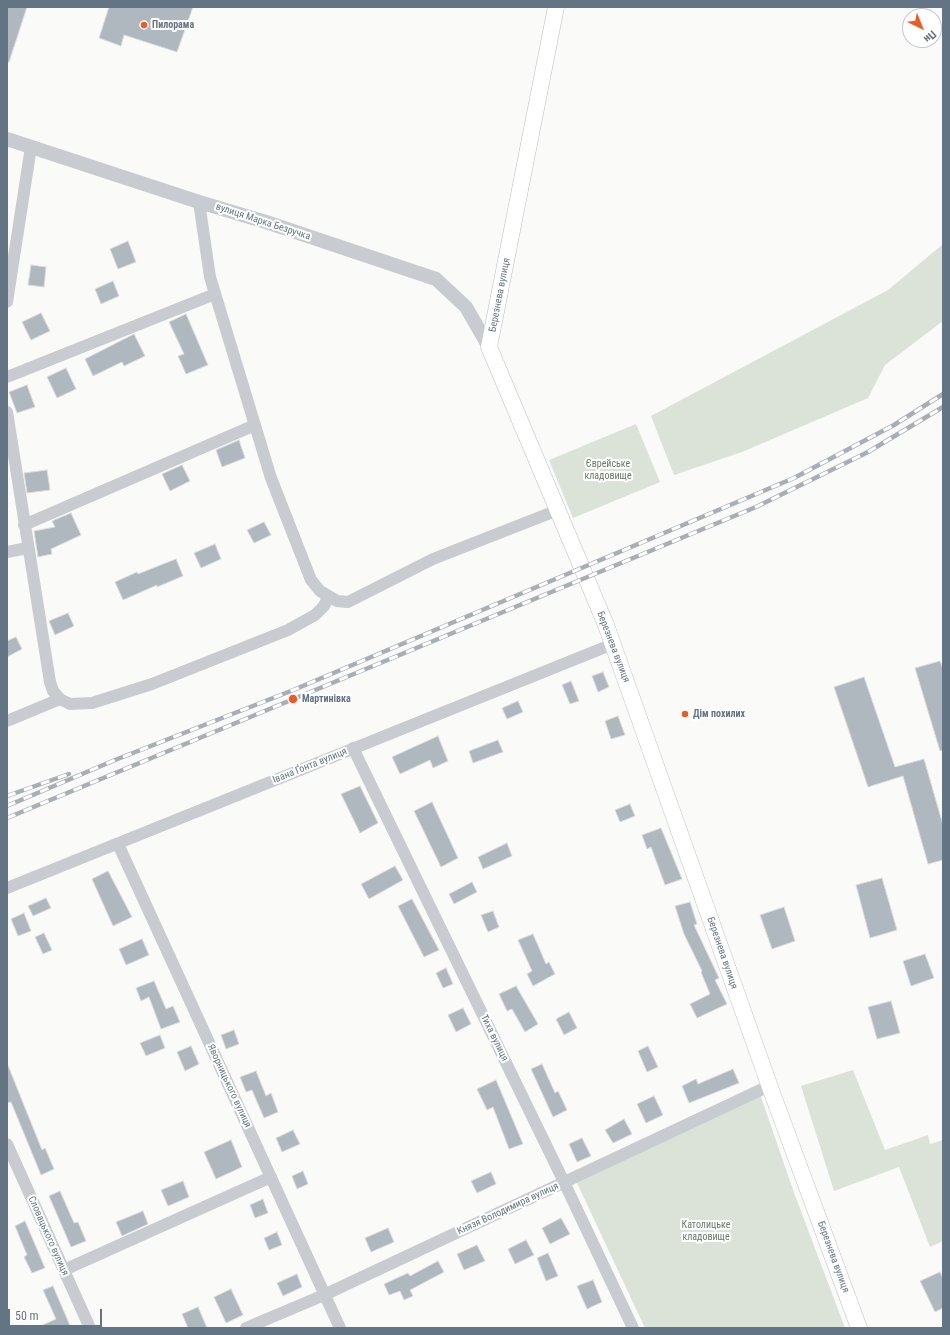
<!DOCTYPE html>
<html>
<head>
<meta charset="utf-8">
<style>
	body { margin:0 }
	#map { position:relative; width:950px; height:1335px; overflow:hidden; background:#fafaf8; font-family:"Roboto Condensed",sans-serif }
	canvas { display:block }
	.frame { position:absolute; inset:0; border:8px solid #637485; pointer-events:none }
	.north { position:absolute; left:902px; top:8px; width:40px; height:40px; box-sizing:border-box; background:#fff; border:1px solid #c1c7ce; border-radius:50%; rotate:137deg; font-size:11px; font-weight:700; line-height:16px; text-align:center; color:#637485 }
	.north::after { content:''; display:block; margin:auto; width:14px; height:18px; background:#f15b21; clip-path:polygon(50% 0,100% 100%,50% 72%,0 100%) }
	.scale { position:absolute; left:8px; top:1309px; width:94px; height:18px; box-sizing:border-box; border:2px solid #637485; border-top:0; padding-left:5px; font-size:12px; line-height:14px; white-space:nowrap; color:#637485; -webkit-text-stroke:3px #fff; paint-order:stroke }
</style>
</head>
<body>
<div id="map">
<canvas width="950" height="1335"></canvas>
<div class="frame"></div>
<div class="north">Пн</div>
<div class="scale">50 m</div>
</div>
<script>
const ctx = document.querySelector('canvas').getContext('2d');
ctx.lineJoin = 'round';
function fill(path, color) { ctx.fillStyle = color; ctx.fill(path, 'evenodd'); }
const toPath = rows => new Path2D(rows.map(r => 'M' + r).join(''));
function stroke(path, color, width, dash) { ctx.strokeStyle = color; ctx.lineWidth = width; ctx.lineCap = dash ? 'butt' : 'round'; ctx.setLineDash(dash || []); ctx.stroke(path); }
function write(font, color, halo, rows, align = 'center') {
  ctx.font = font + ' "Roboto Condensed",sans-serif'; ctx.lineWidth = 4; ctx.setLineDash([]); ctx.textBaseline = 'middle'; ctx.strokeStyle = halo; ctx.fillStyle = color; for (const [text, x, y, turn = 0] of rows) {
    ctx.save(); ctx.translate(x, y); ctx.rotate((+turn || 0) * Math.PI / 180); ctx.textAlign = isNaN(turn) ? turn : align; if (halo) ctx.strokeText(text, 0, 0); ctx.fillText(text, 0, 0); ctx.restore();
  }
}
fill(toPath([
	[943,244,943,321,885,365,868,398,742,452,674,475,651,416,888,290],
	[636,424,660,482,573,518,549,460],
	[853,1070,885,1150,928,1135,930,1144,943,1140,943,1241,930,1247,899,1167,834,1191,801,1086],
	[760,1094,793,1190,845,1328,645,1328,577,1183]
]), '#dbe2d8');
const building = toPath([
	[7,7,27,7,9,62,7,62,7,7],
	[109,7,193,7,177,52,124,35,121,46,99,38,109,7],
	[128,241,136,262,118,269,110,249,128,241],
	[31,265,46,267,44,287,28,285,31,265],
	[113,281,119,296,101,304,95,289,113,281],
	[41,313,50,331,31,340,22,322,41,313],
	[186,314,208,365,186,374,178,356,184,354,169,322,186,314],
	[134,334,145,356,124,366,122,362,93,376,85,359,134,334],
	[66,368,76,389,57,398,47,377,66,368],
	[27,385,35,407,17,413,9,392,27,385],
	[239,440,245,458,222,467,216,450,239,440],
	[182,465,190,481,170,491,162,474,182,465],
	[47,470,50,490,27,493,24,473,47,470],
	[71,513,81,535,51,549,52,554,38,557,34,531,55,527,52,521,71,513],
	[264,522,271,535,254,543,247,530,264,522],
	[215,544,221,559,201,568,194,553,215,544],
	[176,559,183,576,157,587,157,585,123,600,115,582,137,572,138,574,176,559],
	[68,613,74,626,55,635,49,621,68,613],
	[16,637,22,649,7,657,7,641,16,637],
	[940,661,943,669,943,750,940,751,915,668,940,661],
	[603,672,609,687,598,692,592,676,603,672],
	[864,677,895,767,924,759,943,825,943,860,928,864,903,776,868,787,834,687,864,677],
	[571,681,579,701,570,704,562,685,571,681],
	[518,701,523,712,507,719,502,708,518,701],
	[618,716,625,735,611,739,605,721,618,716],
	[438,736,448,761,433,768,430,760,400,774,392,757,438,736],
	[498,740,503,752,473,763,469,751,498,740],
	[360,786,378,823,360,833,341,794,360,786],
	[432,802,458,858,441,867,414,811,432,802],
	[630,804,635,816,620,822,615,810,630,804],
	[661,828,682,879,665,885,651,847,647,849,642,835,661,828],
	[507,843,512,856,483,869,478,857,507,843],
	[395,866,403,880,369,899,361,884,395,866],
	[108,871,132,917,113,926,92,879,108,871],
	[882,878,897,930,870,938,856,885,882,878],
	[472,882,477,892,454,904,449,894,472,882],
	[46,898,51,908,33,916,28,906,46,898],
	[412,899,439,950,424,957,398,906,412,899],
	[690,902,697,924,694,925,719,978,715,980,727,1004,697,1018,690,1004,710,994,701,972,702,971,684,934,675,906,690,902],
	[784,907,795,941,772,949,760,915,784,907],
	[493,911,499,927,488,932,481,915,493,911],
	[24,913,31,931,18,936,11,919,24,913],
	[44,933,52,950,43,954,35,937,44,933],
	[533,934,546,964,549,962,555,974,533,986,527,974,532,971,518,940,533,934],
	[142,939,149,955,126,965,119,949,142,939],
	[925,954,934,978,911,986,903,961,925,954],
	[446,968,453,984,443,988,436,973,446,968],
	[154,981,166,1009,173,1006,180,1022,161,1029,149,997,141,1001,136,988,154,981],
	[516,986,538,1024,525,1032,512,1009,507,1011,499,994,516,986],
	[891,1001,900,1033,877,1039,868,1007,891,1001],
	[463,1008,471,1024,456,1032,448,1015,463,1008],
	[569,1012,577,1028,564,1035,556,1019,569,1012],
	[234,1030,239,1044,226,1049,221,1035,234,1030],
	[160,1035,165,1048,146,1056,140,1043,160,1035],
	[191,1046,199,1064,185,1071,177,1052,191,1046],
	[648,1046,658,1067,647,1072,638,1051,648,1046],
	[7,1063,42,1150,45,1148,54,1169,41,1175,11,1102,7,1103,7,1063],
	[542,1064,555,1093,558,1091,567,1110,553,1117,531,1069,542,1064],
	[733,1069,739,1083,689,1103,682,1086,696,1079,698,1084,733,1069],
	[256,1071,266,1096,271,1093,278,1112,264,1118,252,1090,246,1092,240,1077,256,1071],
	[496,1080,523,1144,509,1149,493,1107,487,1110,477,1089,496,1080],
	[654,1096,663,1115,646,1123,637,1104,654,1096],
	[624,1119,632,1134,613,1143,605,1130,624,1119],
	[293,1130,300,1144,282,1152,276,1138,293,1130],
	[582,1138,591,1156,577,1162,569,1144,582,1138],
	[231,1140,242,1167,216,1179,204,1152,231,1140],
	[303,1171,308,1184,297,1189,292,1176,303,1171],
	[491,1172,496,1184,477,1193,471,1181,491,1172],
	[183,1181,189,1197,168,1206,161,1190,183,1181],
	[60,1191,74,1223,78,1222,86,1241,71,1247,49,1196,60,1191],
	[263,1199,268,1213,255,1218,250,1205,263,1199],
	[143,1211,148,1224,122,1236,116,1222,143,1211],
	[561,1218,570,1234,550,1244,542,1228,561,1218],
	[25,1221,45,1268,32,1273,24,1257,27,1255,15,1226,25,1221],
	[388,1228,394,1242,371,1252,365,1238,388,1228],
	[277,1232,282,1245,269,1250,264,1238,277,1232],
	[526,1240,534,1255,515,1264,508,1249,526,1240],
	[477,1245,485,1261,464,1270,457,1254,477,1245],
	[548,1253,558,1276,546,1281,537,1258,548,1253],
	[438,1261,444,1272,410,1290,413,1296,404,1300,400,1291,389,1295,384,1284,408,1273,410,1276,438,1261],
	[940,1272,943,1279,943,1308,935,1312,920,1281,940,1272],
	[297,1274,302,1287,283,1296,277,1283,297,1274],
	[593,1280,602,1302,587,1309,577,1286,593,1280],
	[53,1286,71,1328,36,1328,56,1319,43,1290,53,1286],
	[231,1289,243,1315,226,1323,214,1297,231,1289],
	[198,1307,207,1328,188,1328,182,1314,198,1307]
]);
fill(building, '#b0b8bf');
stroke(building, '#dcdcda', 1);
const secondary = toPath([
	[556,7,489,347,606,625,771,1090,859,1328]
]);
stroke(secondary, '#babfc4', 17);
stroke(toPath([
	[199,202,210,277,271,478,311,580,320,591,337,601,348,602,433,559,558,510],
	[7,302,31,147],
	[7,377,215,294],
	[7,412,50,682,53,691,60,699,70,704,92,703,152,684,288,630,315,615,324,606,328,597],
	[24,525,255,425],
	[7,552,28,548],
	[7,721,60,699],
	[353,748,564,1182,633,1328],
	[118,844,340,1328],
	[7,888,613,644],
	[7,1144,90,1328],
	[64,1270,271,1177],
	[246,1328,324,1295,769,1086]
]), '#c8ccd0', 12);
stroke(toPath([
	[7,139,199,202,266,222,436,279,466,307,489,347]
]), '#c8ccd0', 14);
stroke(secondary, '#fff', 16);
const rail = toPath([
	[7,796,69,774],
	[7,806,115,760,291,691,794,478,894,425,943,394],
	[7,818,756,507,868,452,943,407]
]);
stroke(rail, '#a8aeb5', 4.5);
stroke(rail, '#fff', 3, [9]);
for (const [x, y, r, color] of [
	[144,25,4,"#f15b21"],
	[293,699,5,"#f15b21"],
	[685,714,4,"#f15b21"]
]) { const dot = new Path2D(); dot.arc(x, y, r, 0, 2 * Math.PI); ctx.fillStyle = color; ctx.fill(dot); stroke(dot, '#fff', 1.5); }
write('bold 10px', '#637485', '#fff', [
	["Пилорама",152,25],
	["Мартинівка",302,699],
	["Дiм похилих",693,714]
], 'left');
write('10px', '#637485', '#fff', [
	["вулиця Марка Безручка",263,222,18],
	["Березнева вулиця",500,295,-79],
	["Березнева вулиця",613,647,69],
	["Івана Ґонта вулиця",310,766,-22],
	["Березнева вулиця",722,953,71],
	["Тиха вулиця",494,1038,64],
	["Яворницького вулиця",229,1086,65],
	["Князя Володимира вулиця",508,1209,-25],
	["Словацького вулиця",48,1236,66],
	["Березнева вулиця",833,1257,70]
]);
write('10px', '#667b62', '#fff', [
	["Єврейське",608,464],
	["кладовище",608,476],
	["Католицьке",706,1225],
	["кладовище",706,1237]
]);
</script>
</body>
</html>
